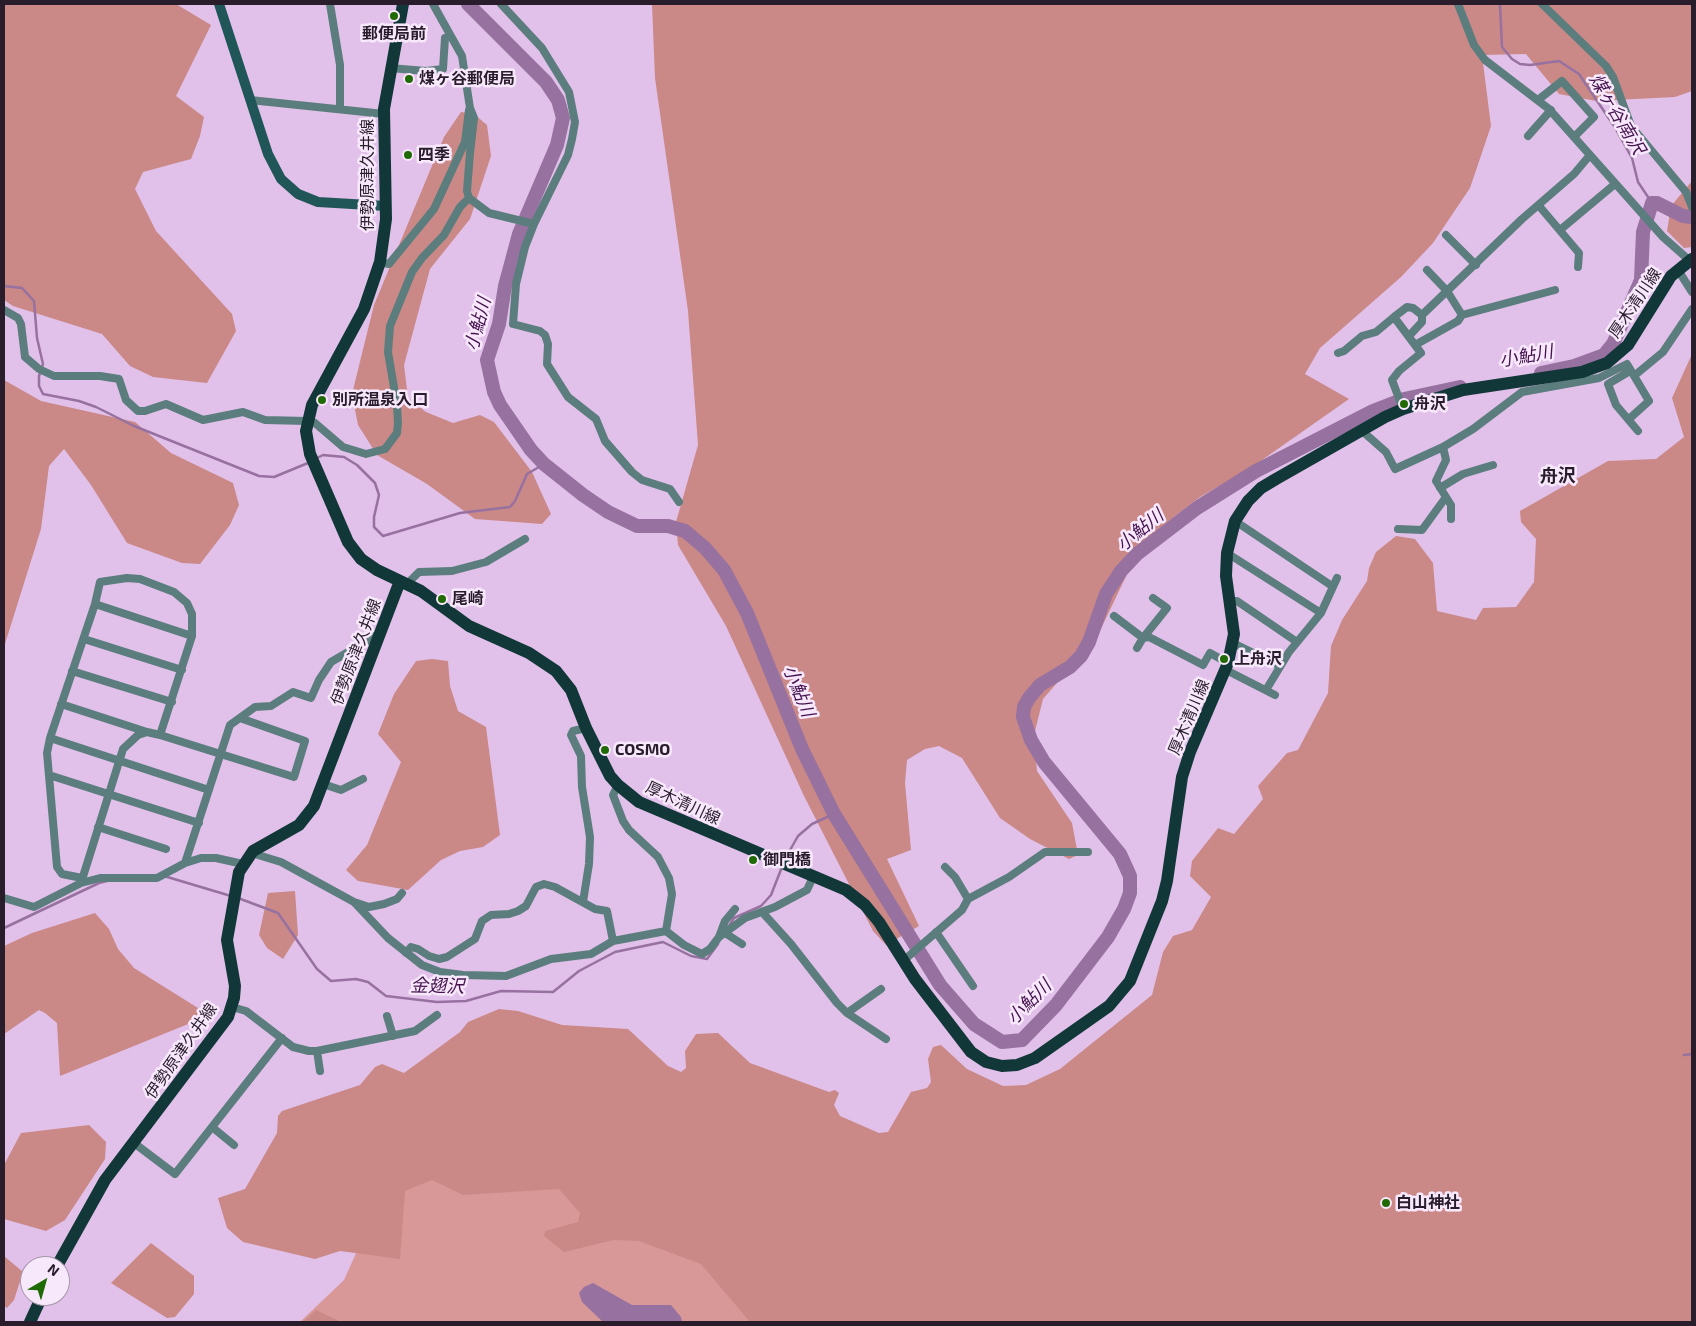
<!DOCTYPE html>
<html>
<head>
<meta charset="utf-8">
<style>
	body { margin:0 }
	#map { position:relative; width:1696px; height:1326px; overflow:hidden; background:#e1c1e9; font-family:"Exo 2",sans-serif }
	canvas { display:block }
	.frame { position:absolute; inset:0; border:5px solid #291d2c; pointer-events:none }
	.north { position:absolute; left:20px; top:1256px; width:50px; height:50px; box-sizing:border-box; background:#f8e8fc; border:1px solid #a597a9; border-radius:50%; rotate:38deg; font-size:14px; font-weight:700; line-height:20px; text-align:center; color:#291d2c }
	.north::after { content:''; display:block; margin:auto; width:18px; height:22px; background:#206a05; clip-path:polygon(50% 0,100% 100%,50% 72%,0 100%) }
</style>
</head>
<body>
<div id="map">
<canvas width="1696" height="1326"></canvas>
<div class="frame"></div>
<div class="north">N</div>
</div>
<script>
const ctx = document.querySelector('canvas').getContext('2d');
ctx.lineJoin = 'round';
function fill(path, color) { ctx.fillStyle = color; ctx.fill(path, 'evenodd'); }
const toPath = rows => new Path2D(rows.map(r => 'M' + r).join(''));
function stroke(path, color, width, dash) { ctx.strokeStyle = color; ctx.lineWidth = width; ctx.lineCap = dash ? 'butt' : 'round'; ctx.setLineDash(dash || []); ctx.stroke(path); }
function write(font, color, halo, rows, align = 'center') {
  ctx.font = font + ' "Exo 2","Noto Sans JP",sans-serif'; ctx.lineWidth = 5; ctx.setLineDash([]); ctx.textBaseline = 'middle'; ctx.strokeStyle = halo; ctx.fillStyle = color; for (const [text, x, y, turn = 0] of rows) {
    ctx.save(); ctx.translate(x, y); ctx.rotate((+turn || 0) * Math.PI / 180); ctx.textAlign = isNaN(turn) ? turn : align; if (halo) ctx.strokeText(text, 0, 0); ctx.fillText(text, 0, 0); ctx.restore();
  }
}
fill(toPath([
	[584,1108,790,1322,300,1322,344,1280,398,1160]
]), '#d99898');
fill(toPath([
	[4,4,176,4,211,25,176,96,204,117,200,136,191,159,143,172,135,189,156,231,232,314,236,331,207,383,153,377,130,366,102,334,13,306,4,300],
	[652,4,1692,4,1692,91,1675,97,1596,101,1559,94,1526,54,1482,55,1491,126,1470,188,1433,243,1401,277,1320,348,1305,374,1349,399,1252,467,1200,497,1170,520,1140,547,1097,637,1043,699,1034,735,1037,771,1072,823,1078,855,1069,859,1030,839,1000,818,962,758,939,746,925,749,907,760,905,783,911,850,887,859,919,926,886,945,873,931,804,796,726,626,678,545,676,522,698,445,688,311,655,78],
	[461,112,474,114,487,125,491,156,470,219,430,269,404,365,408,398,426,412,453,423,480,415,494,422,532,472,551,514,542,524,475,519,427,484,377,455,358,425,352,394,374,305,444,137],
	[1692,181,1692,247,1684,248,1667,231,1671,206],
	[1692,354,1692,1322,750,1322,701,1264,639,1241,614,1240,564,1252,544,1236,545,1231,578,1222,580,1213,559,1189,463,1195,432,1180,405,1191,400,1259,340,1251,315,1259,243,1242,227,1228,218,1198,245,1189,277,1133,278,1116,282,1111,360,1085,375,1067,382,1064,404,1073,460,1032,468,1022,499,1009,518,1011,562,1025,628,1029,668,1066,681,1072,686,1068,685,1051,696,1034,718,1033,750,1063,829,1092,835,1090,839,1093,834,1105,840,1116,879,1133,888,1132,911,1092,927,1088,931,1082,928,1059,933,1047,941,1045,967,1069,1003,1086,1026,1085,1060,1069,1152,995,1163,952,1173,936,1192,930,1211,897,1190,876,1192,861,1218,828,1234,834,1263,799,1258,786,1287,753,1298,750,1328,693,1331,646,1342,620,1367,581,1369,568,1376,552,1396,536,1415,539,1433,563,1437,611,1476,620,1483,608,1516,607,1534,582,1536,539,1521,522,1520,511,1608,461,1656,459,1684,437,1672,398],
	[4,380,41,401,135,422,171,453,233,483,239,505,230,525,200,564,182,563,127,543,91,485,64,449,49,466,41,529,4,647],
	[432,659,448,661,450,686,458,711,486,727,500,835,483,847,460,851,441,860,408,890,358,881,346,870,367,845,401,762,378,734,394,694,416,661],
	[295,891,298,935,283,959,267,948,259,935,268,893],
	[95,913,109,929,118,949,134,968,198,1008,198,1020,60,1076,57,1023,45,1013,39,1010,4,1034,4,946,32,933],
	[89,1125,106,1142,105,1159,65,1220,46,1231,4,1219,4,1165,21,1133],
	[151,1243,194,1276,194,1294,175,1317,167,1318,111,1283],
	[4,1256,23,1272,14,1300,7,1308,4,1306],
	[316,1310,341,1322,303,1322]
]), '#ca8887');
fill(toPath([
	[593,1283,632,1305,671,1305,681,1317,682,1322,603,1322,582,1302,579,1293,584,1287]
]), '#9771a0');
stroke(toPath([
	[1500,4,1502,47,1512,59,1520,64,1530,65,1559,61,1579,74,1614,126,1632,158,1638,182,1652,203],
	[4,286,22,288,34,301,37,338,43,364,39,376,39,386,43,394,79,401,96,407,134,426,259,476,274,477,308,463],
	[315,459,323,455,344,457,357,465,375,483,379,495,374,517,374,527,383,536,460,513,510,507,515,501,527,474,544,464],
	[785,859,798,836,812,824,834,814],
	[164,876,231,896],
	[238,898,278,913,317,969,331,981,356,979,368,982,386,996,437,1002,466,1001,501,991,553,992,579,971,615,952,663,942,691,956,707,959,718,944],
	[729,926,734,918,761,906,771,895,782,867],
	[4,928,99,883,107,881],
	[1684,1055,1692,1054]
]), '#9771a0', 2.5);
stroke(toPath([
	[468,4,546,82,558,100,563,118,557,145,519,234,505,286,499,324,487,360,494,392,500,405,531,450,544,464,583,495,608,512,637,526,668,526,685,531,705,548,724,570,747,613,802,749,834,814,940,985,974,1024,1002,1042,1022,1040,1056,1005,1108,937,1124,909,1130,893,1130,876,1120,854,1044,762,1031,740,1023,717,1024,707,1029,698,1040,685,1070,667,1081,656,1089,642,1106,594,1121,571,1137,554,1197,508,1256,471,1373,411,1404,399,1460,387],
	[1541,373,1574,366,1604,355,1613,344,1641,280,1643,232,1652,203,1657,203,1683,216,1692,217]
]), '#9771a0', 14);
stroke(toPath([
	[330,4,340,65,340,109],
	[433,4,462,56,470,108,474,118,470,153,467,191,469,198],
	[1458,4,1474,45,1485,60,1549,109,1663,237,1689,260],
	[1542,4,1606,66,1613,77,1631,126,1686,192,1692,207],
	[390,68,426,71,443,69,445,38],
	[250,100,384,114],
	[1538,100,1562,81,1594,117,1574,137],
	[1528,136,1551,110],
	[1540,207,1579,253,1578,267],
	[534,224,525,247,516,284,513,324,540,331,545,335,548,344,547,364,568,397,596,419,605,441,632,472,642,480,670,489,679,502],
	[1560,230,1615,184],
	[1446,235,1476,265],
	[380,262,389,264,434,209,465,142,469,110],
	[1427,270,1447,291,1462,315,1555,290],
	[1678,270,1692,292],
	[4,310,18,318,21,324,25,357,39,369,54,376,100,376,119,379,126,400,138,411,145,411,166,404,203,420,243,412,265,420,307,421,315,423,343,447,366,454,385,449,397,433,398,423,397,405,388,352,390,326,412,272,422,258,444,235,460,207,469,198,489,213,534,224,568,155,572,139,575,122,569,92,542,48,501,4],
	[1394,317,1407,307,1413,308,1422,315],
	[1409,336,1422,322,1422,315,1522,219,1574,174,1590,155],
	[1415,345,1458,321,1462,315],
	[1338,353,1344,351,1362,336,1376,332,1394,317,1421,353,1399,371,1392,380,1403,409],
	[1630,371,1608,384,1616,405,1638,431],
	[1634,376,1663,352,1692,309],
	[1361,430,1386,452,1395,469,1443,447,1473,429,1522,392,1599,378,1627,364,1649,401,1629,419],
	[1440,488,1463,474,1493,465],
	[1446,497,1451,505,1451,519],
	[1235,521,1332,586],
	[1398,529,1422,530,1446,497,1436,481,1446,460,1443,447],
	[1227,553,1321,613],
	[407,584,419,572,452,571,486,562,525,539],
	[1230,601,1237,601,1297,642],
	[95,604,192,636],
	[1114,616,1143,638,1149,637,1203,665,1210,653,1228,663],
	[84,639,182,670],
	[1233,643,1280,666],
	[1137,648,1143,638,1167,608,1153,598],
	[1226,670,1275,695],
	[72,671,172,702],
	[1266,690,1289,652,1321,613,1337,578],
	[61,704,147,732],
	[50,738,209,790],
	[49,775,199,823],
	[323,784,341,790,363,779],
	[618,785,613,795,623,821,629,830,658,857,669,878,672,894,666,931],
	[98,827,166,849],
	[253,851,258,855,281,862,354,902,388,938,422,965,440,972,463,975,506,976,551,959,591,954,613,941,666,931,684,945,702,954,710,949,719,937,745,918,775,907,807,890,813,877],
	[185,863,230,725,255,707,271,706,293,692,311,698,319,680,331,662,379,634],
	[945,867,955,877,968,899],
	[82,878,62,874,57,867,47,753,50,738,95,604,100,582,127,578,140,579,174,592,187,603,192,614,192,636,160,735],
	[81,883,123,749,138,735,147,732,160,735,294,777,305,741,240,718],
	[4,898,34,907,81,883,100,878,157,878,185,863,201,858,216,858,243,864],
	[354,902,369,907,384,904,397,899,402,893],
	[583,902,589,864,590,837,582,787,581,756,571,735,573,731,586,728],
	[763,913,791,944,837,1003,847,1013,886,1039],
	[936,932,973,986],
	[725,933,742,944],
	[719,937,725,921,735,909],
	[406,953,411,947,418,949,429,956,439,959,447,957,475,939,482,921,491,915,509,914,518,911,526,906,536,887,544,884,555,887,595,909,607,911,613,941],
	[903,961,962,910,968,899,1009,877,1045,852,1088,852],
	[232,1007,246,1011,293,1047,309,1051,317,1051,415,1031,437,1015],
	[847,1013,881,989],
	[387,1016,393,1036],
	[317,1051,320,1071],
	[212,1127,234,1145],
	[134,1143,175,1174,282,1038]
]), '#5c7d7e', 8);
stroke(toPath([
	[219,4,268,154,281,179,298,194,318,202,386,206]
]), '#215659', 10);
stroke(toPath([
	[403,4,384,109,386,219,380,262,364,309,312,405,306,431,310,454,348,542,361,559,377,570,421,591,469,626,529,653,556,671,571,690,586,728,610,776,618,785,639,802,846,890,865,905,879,922,915,979,971,1052,986,1062,1002,1066,1017,1065,1035,1058,1109,1006,1130,981,1162,901,1167,881,1182,777,1190,752,1228,663,1234,634,1226,576,1227,553,1235,521,1248,501,1261,488,1276,479,1385,417,1403,409,1463,390,1582,372,1607,363,1628,345,1671,276,1692,259],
	[57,1266,105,1180,228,1017,234,998,235,986,227,940,239,872,253,851,299,825,314,806,400,581],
	[30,1322,42,1296]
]), '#123739', 12);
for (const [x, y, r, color] of [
	[394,16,5,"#206a05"],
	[409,79,5,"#206a05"],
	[408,155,5,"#206a05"],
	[322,400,5,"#206a05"],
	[1404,404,5,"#206a05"],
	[442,599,5,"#206a05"],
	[1224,659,5,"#206a05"],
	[605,750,5,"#206a05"],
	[753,860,5,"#206a05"],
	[1386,1203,5,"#206a05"]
]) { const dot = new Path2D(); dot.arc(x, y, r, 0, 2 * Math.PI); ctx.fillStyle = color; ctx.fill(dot); stroke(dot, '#f8e8fc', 2); }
write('bold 16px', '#291d2c', '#f8e8fc', [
	["郵便局前",394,34,"center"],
	["煤ヶ谷郵便局",419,79],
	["四季",418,155],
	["別所温泉入口",332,400],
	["舟沢",1414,404],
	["尾崎",452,599],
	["上舟沢",1234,659],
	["COSMO",615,750],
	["御門橋",763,860],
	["白山神社",1396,1203]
], 'left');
write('16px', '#291d2c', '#f8e8fc', [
	["伊勢原津久井線",368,175,-90],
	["厚木清川線",1635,303,-56],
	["伊勢原津久井線",356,652,-69],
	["厚木清川線",1189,717,-67],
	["厚木清川線",683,803,25],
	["伊勢原津久井線",181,1051,-55]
]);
write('italic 18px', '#45144f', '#f8e8fc', [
	["煤ヶ谷南沢",1617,114,59],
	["小鮎川",478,324,-75],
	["小鮎川",1526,356,-10],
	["小鮎川",1140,530,-39],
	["小鮎川",799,691,68],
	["金翅沢",437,986,1],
	["小鮎川",1029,1002,-45]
]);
write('bold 18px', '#291d2c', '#f8e8fc', [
	["舟沢",1558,476]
]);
</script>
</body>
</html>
